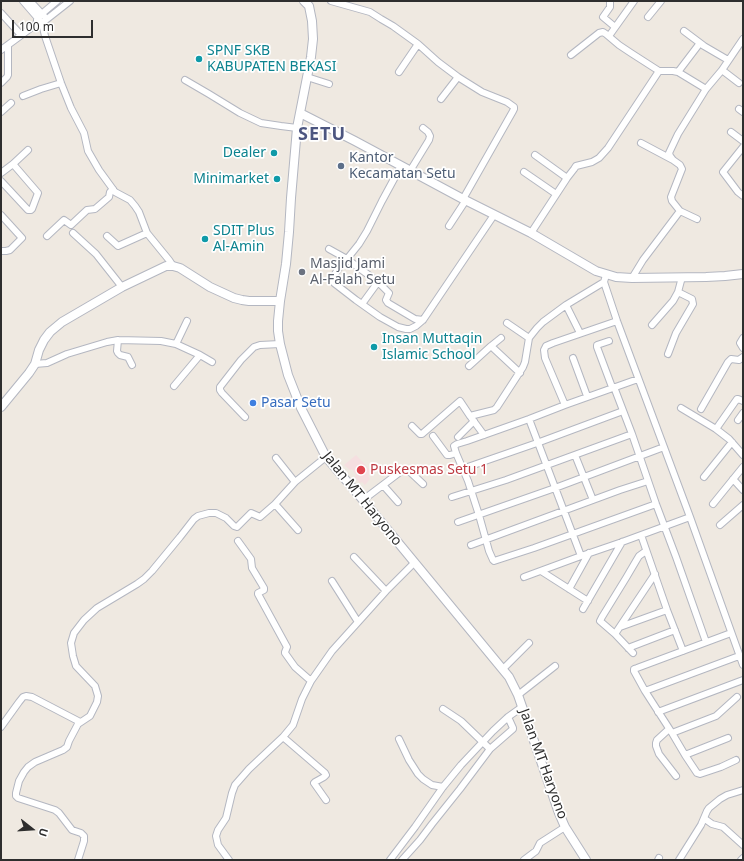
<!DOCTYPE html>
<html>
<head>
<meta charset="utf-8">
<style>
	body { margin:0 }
	#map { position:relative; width:744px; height:861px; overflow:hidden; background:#efe9e1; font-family:"Noto Sans",sans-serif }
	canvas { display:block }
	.frame { position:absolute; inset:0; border:2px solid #2e2e2e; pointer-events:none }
	.north { position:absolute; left:12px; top:809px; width:40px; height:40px; -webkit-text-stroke:3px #fff; paint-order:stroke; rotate:107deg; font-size:11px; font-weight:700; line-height:16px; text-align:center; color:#2e2e2e }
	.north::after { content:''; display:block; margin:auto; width:14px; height:18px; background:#2e2e2e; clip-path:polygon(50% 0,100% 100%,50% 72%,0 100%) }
	.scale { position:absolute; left:12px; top:20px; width:81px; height:18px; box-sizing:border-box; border:2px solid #2e2e2e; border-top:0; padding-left:5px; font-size:12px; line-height:14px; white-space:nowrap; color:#2e2e2e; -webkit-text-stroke:3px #fff; paint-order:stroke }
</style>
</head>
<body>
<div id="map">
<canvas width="744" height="861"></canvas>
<div class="frame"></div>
<div class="north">U</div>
<div class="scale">100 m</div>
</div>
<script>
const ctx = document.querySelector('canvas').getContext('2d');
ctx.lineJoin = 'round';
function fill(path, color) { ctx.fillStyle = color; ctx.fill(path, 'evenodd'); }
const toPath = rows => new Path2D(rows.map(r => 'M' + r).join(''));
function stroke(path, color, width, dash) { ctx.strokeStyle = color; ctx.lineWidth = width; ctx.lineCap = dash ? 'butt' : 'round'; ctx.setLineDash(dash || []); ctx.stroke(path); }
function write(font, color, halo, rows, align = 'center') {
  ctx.font = font + ' "Noto Sans",sans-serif'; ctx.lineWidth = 3.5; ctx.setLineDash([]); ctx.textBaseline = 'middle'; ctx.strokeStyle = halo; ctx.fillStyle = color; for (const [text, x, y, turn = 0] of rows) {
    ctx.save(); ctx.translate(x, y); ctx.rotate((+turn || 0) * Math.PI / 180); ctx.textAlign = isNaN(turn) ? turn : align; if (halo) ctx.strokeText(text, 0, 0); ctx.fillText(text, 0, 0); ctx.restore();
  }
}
fill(toPath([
	[356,455,372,472,368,476,370,479,365,485,362,482,360,483,355,477,356,475,352,469,350,470,344,465]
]), '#f5dfe0');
const street = toPath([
	[23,1,42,23,45,36,61,83,71,108,84,133,88,151,99,170,115,192,130,200,135,206,139,212,147,233,169,260,173,266],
	[30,1,44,16],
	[331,1,370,12,381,19,393,26,418,44,438,62,458,77,482,92,507,102,514,107,514,109,513,111,463,199],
	[610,1,610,7,603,17,615,27],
	[1,13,21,35],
	[648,17,661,1],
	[37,20,38,17,57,1],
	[684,31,704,46,728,60],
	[609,36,634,1],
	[1,50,35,25,42,23,70,1],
	[571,55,599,33,603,32,606,34,619,45,631,53,659,71],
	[722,70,739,83],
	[399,72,418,44],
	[678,72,700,43],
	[307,77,329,84],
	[185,80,209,94,240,113,261,123,281,126,297,128],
	[1,83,7,77,8,75,8,45],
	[23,96,41,89,61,83],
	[441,99,458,77],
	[739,109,743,112],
	[1,112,11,103],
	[731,132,743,141],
	[641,143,673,160],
	[743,147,723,172,738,192,743,196],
	[535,155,567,178],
	[401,166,382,201,367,231,359,244,347,259,338,269,334,276,333,281,334,283,356,300,380,317,398,327,406,329,410,329,416,326,423,320,494,215],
	[410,171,429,140,430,136,428,132,423,128],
	[524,172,556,194],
	[1,173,13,164,28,150],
	[1,181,28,210,31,210,32,209,38,193,13,164],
	[680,211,697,219],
	[1,215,22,238,10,250,6,251,1,251],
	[449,226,466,200],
	[73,233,96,254,122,287],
	[531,233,567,178,574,169,576,166,592,162,599,158,608,148,659,71,673,71,678,72,706,89],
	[47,236,64,220,71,225,87,210,95,209,109,197,110,192,113,189],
	[107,236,118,246,147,233],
	[329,249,347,259,378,282,389,293,386,300,388,303,415,319,423,320],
	[606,275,604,282,617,321,690,517,743,665],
	[632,278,643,260,680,211,672,201,671,197,682,169,680,165,673,160,670,156,669,153,678,134,706,89,722,70,743,39],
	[362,304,378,282],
	[566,305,580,333],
	[507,323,529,338],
	[652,325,673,301,678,292,682,277],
	[743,338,740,343,743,348],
	[118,340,117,351,118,353,120,355,128,357,132,365],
	[609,341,597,345,597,347,612,387],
	[176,344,187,321],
	[491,346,520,373],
	[668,354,676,333,693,304,692,299,678,292],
	[573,358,587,396],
	[35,364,47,363,67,354,107,342,118,340,161,341,176,344,200,355,212,362],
	[469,366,491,346,501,338],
	[638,379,565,405,529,419,467,441,457,444,454,446,456,453,468,481,479,515,489,551,493,560,494,561,534,548,656,504],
	[174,386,200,355],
	[614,387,632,434,656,504,676,557,706,642],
	[565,405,545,358,544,350,546,346,553,343,617,321],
	[681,408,716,429,737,399,738,399,743,401],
	[701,409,728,362,731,359,739,360,743,357],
	[470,416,494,410,497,407,523,367,525,362,529,338,537,328,543,322,566,305,604,282],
	[245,417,222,393,220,390,220,387,241,360,254,347,260,345,280,344],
	[529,419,581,556],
	[738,420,743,413],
	[412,426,420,434,422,434,460,401,470,416,484,435],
	[716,429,729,439,743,455],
	[433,436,447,455,450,455,456,453],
	[458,437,474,421],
	[575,455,593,500],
	[276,458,295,482],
	[462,469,537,443,623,411],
	[704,477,732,442],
	[733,479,743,490],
	[383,485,398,502],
	[452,497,506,480,632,434],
	[363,500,404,469,408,470,423,484],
	[275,504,298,530],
	[713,504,743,467],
	[458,522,555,488,664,447],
	[720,525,743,505],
	[641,535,667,610,683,651],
	[238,541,251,559,252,568,264,588,264,590,258,593,258,594,287,647,285,652,285,653,295,667,311,681],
	[471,545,620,490,648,481],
	[354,557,386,591],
	[541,571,588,601],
	[524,577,581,556,622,542,690,517],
	[332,581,358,622],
	[569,589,589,553],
	[583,609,622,542],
	[620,627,667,610],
	[731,633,637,668,634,669,634,671,645,691,672,733,685,755,697,773,700,774,721,767,736,760],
	[615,634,655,574],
	[628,648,675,630],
	[633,653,615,634,600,621,602,617,626,578,636,561,639,556,646,551],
	[503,669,529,643],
	[645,691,739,656],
	[518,695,555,666],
	[443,709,461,721,490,749],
	[658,712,743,680],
	[1,727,19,702,23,697,26,696,32,697,80,722],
	[669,729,657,740,656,743,656,746,659,754,676,776],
	[672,733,716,716,737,697],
	[283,737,325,773,326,775,324,777,315,782,314,783,326,800],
	[399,739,409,760,418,774,423,779,432,785,443,787],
	[685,755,728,738],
	[705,819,712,824,723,827,743,845],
	[78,860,84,841,84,836,81,833,72,830,59,813,55,810,18,798,16,796,16,793,19,781,24,772,28,767,35,762,63,750,67,747,69,741,78,724,90,716,97,702,98,696,95,686,76,666,73,656,71,643,74,633,84,620,97,608,137,584,144,579,152,571,180,537,194,519,198,516,209,513,216,513,226,518,234,526,237,527,251,513,260,517,275,504,295,482,326,457],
	[229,860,218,845,216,836,218,830,226,818,232,793,235,785,249,769,283,737,293,725,302,699,311,681,332,651,386,591,414,563],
	[390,860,415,827,443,787,461,765,493,731,508,717,522,707],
	[402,860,420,840,432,824,460,789,490,749,513,729,513,728,508,717],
	[524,860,536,851,540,843,565,827],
	[658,860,659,858],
	[679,860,701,825,707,811,709,808,720,799,727,795,743,790],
	[741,860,743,858]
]);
const secondary = toPath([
	[304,1,309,6,312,21,313,39,311,57,297,128,291,198,289,232,286,264,280,301,278,321,278,331,280,344,288,375,301,408,326,457,363,500,509,677,518,695,559,813,565,827,586,860],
	[300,113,355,141,463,199,531,233,596,271,616,277,632,278,706,277,725,276,743,274],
	[1,407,29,373,35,364,39,350,44,340,50,332,62,322,122,287,166,266,173,266,180,268,210,287,234,298,242,300,249,301,280,301]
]);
stroke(street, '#b4b7c1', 8);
stroke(secondary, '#b4b7c1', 10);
stroke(street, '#fff', 6);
stroke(secondary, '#fff', 8);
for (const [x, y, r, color] of [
	[199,59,4,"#0f9aa8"],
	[274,153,4,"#0f9aa8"],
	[341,166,4,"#5c6f8a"],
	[277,179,4,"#0f9aa8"],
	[205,239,4,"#0f9aa8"],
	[302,272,4,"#6b7280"],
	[374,347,4,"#0f9aa8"],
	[253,403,4,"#3f7fe0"],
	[361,470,5,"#e0444e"]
]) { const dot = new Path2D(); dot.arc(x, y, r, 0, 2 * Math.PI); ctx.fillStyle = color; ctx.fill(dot); stroke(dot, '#fff', 1.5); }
write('14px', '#0d838f', '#fff', [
	["SPNF SKB",207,51],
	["KABUPATEN BEKASI",207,67],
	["Dealer",266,153,"right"],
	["Minimarket",269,179,"right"],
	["SDIT Plus",213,231],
	["Al-Amin",213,247],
	["Insan Muttaqin",382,339],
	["Islamic School",382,355]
], 'left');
write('14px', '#4e5e75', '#fff', [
	["Kantor",349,158],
	["Kecamatan Setu",349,174]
], 'left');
write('14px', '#5b616d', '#fff', [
	["Masjid Jami",310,264],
	["Al-Falah Setu",310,280]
], 'left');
write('14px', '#366cbe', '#fff', [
	["Pasar Setu",261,403]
], 'left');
write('14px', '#be3a42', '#fff', [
	["Puskesmas Setu 1",370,470]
], 'left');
write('14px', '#2e2e2e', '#fff', [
	["Jalan MT Haryono",362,499,51],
	["Jalan MT Haryono",543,764,70]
]);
ctx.letterSpacing = '1px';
write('bold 18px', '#4d5680', '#fff', [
	["SETU",322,135]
]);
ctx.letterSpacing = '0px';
</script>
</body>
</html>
